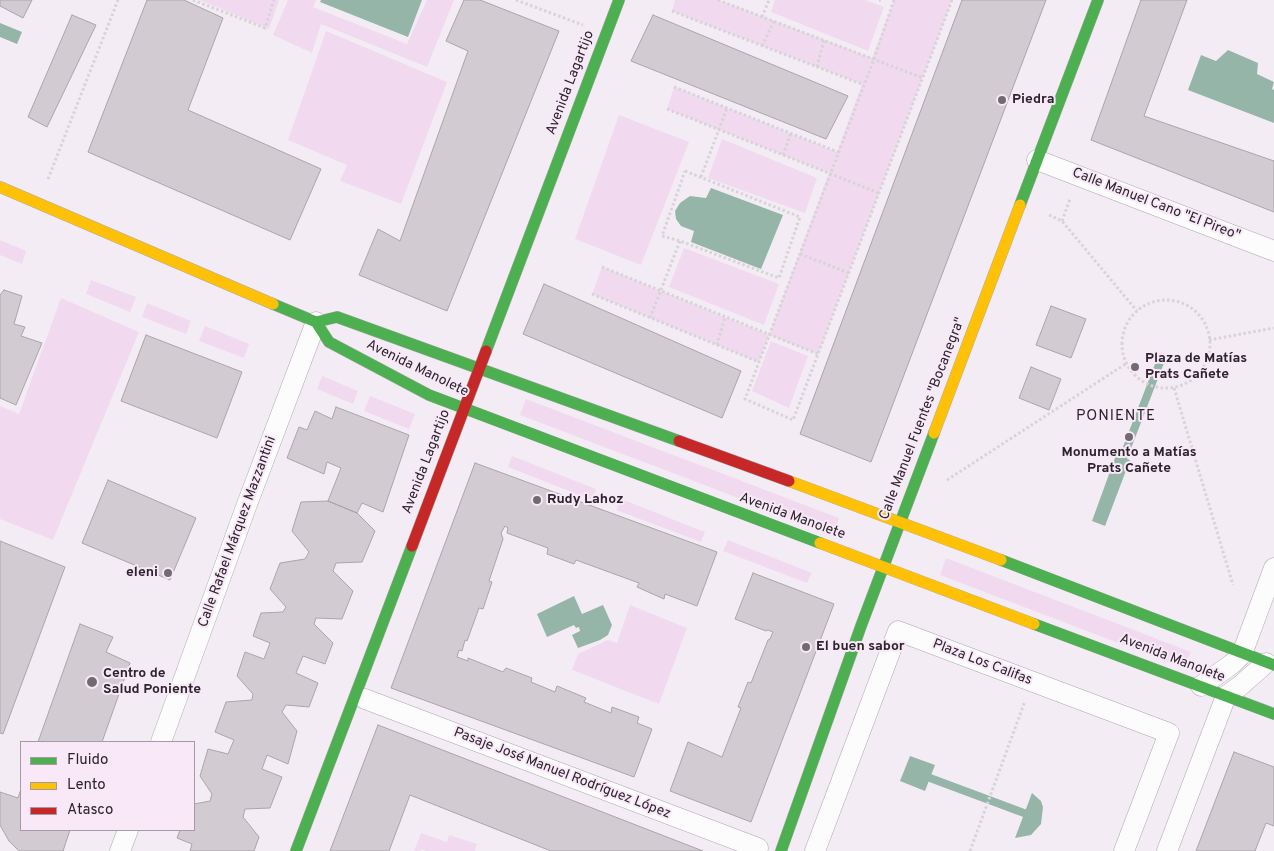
<!DOCTYPE html>
<html>
<head>
<meta charset="utf-8">
<style>
	body { margin:0 }
	#map { position:relative; width:1274px; height:851px; overflow:hidden; background:#f4ecf4; font-family:Overpass,sans-serif }
	canvas { display:block }
	.legend { position:absolute; left:20px; top:741px; width:175px; height:90px; box-sizing:border-box; background:#f8e8f8; border:1px solid #a69aa6; margin:0; padding:6px 9px; list-style:none; font-size:15px; color:#2b252b }
	.legend li { display:flex; align-items:center; gap:10px; height:25px }
	.legend b { width:25px; border:1px solid #a69aa6 }
</style>
</head>
<body>
<div id="map">
<canvas width="1274" height="851"></canvas>
<ul class="legend">
<li><b style="height:6px;background:#4caf50"></b>Fluido</li>
<li><b style="height:6px;background:#ffc107"></b>Lento</li>
<li><b style="height:6px;background:#c62828"></b>Atasco</li>
</ul>
</div>
<script>
const ctx = document.querySelector('canvas').getContext('2d');
ctx.lineJoin = 'round';
function fill(path, color) { ctx.fillStyle = color; ctx.fill(path, 'evenodd'); }
const toPath = rows => new Path2D(rows.map(r => 'M' + r).join(''));
function stroke(path, color, width, dash) { ctx.strokeStyle = color; ctx.lineWidth = width; ctx.lineCap = dash ? 'butt' : 'round'; ctx.setLineDash(dash || []); ctx.stroke(path); }
function write(font, color, halo, rows, align = 'center') {
  ctx.font = font + ' Overpass,sans-serif'; ctx.lineWidth = 4; ctx.setLineDash([]); ctx.textBaseline = 'middle'; ctx.strokeStyle = halo; ctx.fillStyle = color; for (const [text, x, y, turn = 0] of rows) {
    ctx.save(); ctx.translate(x, y); ctx.rotate((+turn || 0) * Math.PI / 180); ctx.textAlign = isNaN(turn) ? turn : align; if (halo) ctx.strokeText(text, 0, 0); ctx.fillText(text, 0, 0); ctx.restore();
  }
}
fill(toPath([
	[200,0,279,0,269,29],
	[288,0,316,0,313,7,407,44,427,0,454,0,427,67,321,24,312,53,273,35],
	[675,0,718,0,872,58,894,0,952,0,818,354,769,335,759,362,592,294,602,267,769,335,829,173,667,109,674,87,837,152,862,84,672,11],
	[775,0,865,0,884,7,868,51,771,12],
	[326,31,447,82,401,204,340,181,347,165,288,140],
	[619,115,689,142,641,265,575,239],
	[722,139,817,178,805,213,708,178],
	[0,240,26,251,22,264,0,255],
	[684,248,779,284,764,325,669,287],
	[91,280,136,297,130,312,86,294],
	[61,298,139,332,53,540,0,519,0,406,19,414],
	[147,303,191,321,186,334,142,317],
	[205,326,249,344,244,358,199,341],
	[771,341,808,356,789,408,752,391],
	[322,376,358,391,353,404,317,389],
	[370,396,415,414,409,429,364,411],
	[526,399,839,518,833,534,520,415],
	[512,456,596,489,592,500,508,467],
	[621,499,705,532,701,542,616,510],
	[728,540,812,573,807,583,723,551],
	[946,558,1191,652,1184,668,940,575],
	[630,605,687,628,659,704,572,670,578,654,608,640,617,643],
	[421,833,447,842,449,835,477,844,475,851,426,851,422,849,421,851,414,851]
]), '#f1daf0');
fill(toPath([
	[321,0,422,0,408,37,320,2],
	[0,23,22,32,17,44,0,37],
	[1228,50,1258,63,1257,74,1274,82,1272,89,1274,90,1274,123,1188,90,1201,55,1216,61],
	[711,188,783,215,761,269,691,242,694,231,681,226,676,219,675,211,680,203,690,196,706,198],
	[1116,455,1130,460,1105,526,1092,521],
	[574,596,582,614,603,605,612,625,608,635,600,640,578,648,572,635,580,631,579,627,576,628,574,625,547,637,537,614],
	[910,756,935,765,925,791,900,781],
	[1032,793,1041,801,1043,807,1041,824,1031,835,1015,838]
]), '#94b5a8');
stroke(toPath([
	[1123,458,1162,357],
	[930,778,1024,813]
]), '#94b5a8', 8);
const building = toPath([
	[0,0,32,0,23,18,0,6,0,0],
	[147,0,184,0,223,18,188,110,321,169,290,240,88,152,147,0],
	[464,0,480,0,559,31,447,311,359,275,378,229,400,241,468,51,446,41,464,0],
	[962,0,1046,0,871,462,800,434,962,0],
	[1141,0,1187,0,1144,116,1274,161,1274,212,1091,140,1141,0],
	[72,15,96,25,47,127,28,117,72,15],
	[653,15,848,96,826,139,631,61,653,15],
	[544,284,741,371,722,418,523,334,544,284],
	[4,290,22,296,14,324,25,327,21,336,42,343,16,405,0,398,0,295,4,290],
	[1051,306,1086,319,1071,358,1036,345,1051,306],
	[146,335,242,372,217,438,121,401,146,335],
	[1031,367,1061,379,1049,410,1019,398,1031,367],
	[336,407,409,435,383,512,362,503,357,513,328,501,341,468,327,462,324,474,287,458,299,427,307,430,315,411,332,419,336,407],
	[475,463,717,552,697,606,665,594,664,599,637,587,639,583,576,560,574,564,547,554,548,548,507,533,508,528,505,526,501,533,503,539,489,581,492,582,483,609,479,608,467,641,465,640,462,651,459,650,457,657,468,661,468,658,503,672,506,668,532,678,531,682,555,692,557,686,586,698,584,702,611,713,612,707,639,717,637,723,652,729,634,777,391,688,475,463],
	[108,480,196,518,170,580,82,543,108,480],
	[328,501,357,513,375,531,362,562,336,563,333,571,353,591,342,619,316,618,314,624,333,643,325,664,303,656,296,673,318,683,309,707,286,705,282,712,297,731,288,764,267,755,262,769,282,777,270,808,245,809,243,817,259,837,254,851,190,851,192,844,177,838,180,830,194,830,194,804,210,801,212,794,200,776,208,749,228,754,234,740,215,732,226,702,252,700,253,694,237,676,245,652,264,659,270,643,253,636,261,613,283,612,286,607,270,589,280,563,305,559,309,552,292,531,301,502,328,501],
	[0,541,65,567,3,734,0,733,0,541],
	[753,573,834,604,751,822,670,791,688,742,722,757,741,708,738,707,748,682,751,683,768,640,770,639,773,632,768,630,766,631,735,619,753,573],
	[80,624,113,637,106,652,130,663,102,742,38,742,80,624],
	[378,725,703,851,551,851,410,795,389,851,330,851,378,725],
	[1234,752,1274,767,1274,826,1266,823,1255,851,1196,851,1234,752],
	[21,789,21,830,70,830,63,851,19,851,9,841,0,825,0,792,18,798,21,789]
]);
fill(building, '#d2ccd2');
stroke(building, '#aba4ab', 1);
const street = toPath([
	[1037,160,1274,251],
	[1201,686,1232,664,1242,654,1274,568],
	[365,699,758,848],
	[161,742,246,507,316,322],
	[120,851,128,830],
	[815,851,898,631,1169,733,1124,851],
	[1167,851,1226,696,1240,686,1266,663]
]);
const fast = toPath([
	[1020,205,1098,0],
	[273,304,316,322,329,342,429,395,820,543],
	[316,322,337,317,679,441],
	[486,351,619,0],
	[1001,560,1274,665],
	[1034,624,1274,714],
	[296,851,412,546],
	[781,851,861,626,934,433]
]);
const slow = toPath([
	[0,187,273,304],
	[934,433,1020,205],
	[789,481,1001,560],
	[820,543,1034,624]
]);
const jam = toPath([
	[679,441,789,481],
	[412,546,486,351]
]);
stroke(street, '#ada7ad', 21);
stroke(fast, '#ada7ad', 12);
stroke(slow, '#ada7ad', 12);
stroke(jam, '#ada7ad', 12);
stroke(toPath([
	[193,0,265,28,274,0],
	[516,0,583,25],
	[718,0,923,78],
	[879,0,881,0],
	[894,0,874,59,745,399,793,420,952,0],
	[672,11,864,85],
	[762,17,769,0],
	[762,46,774,21],
	[817,67,824,40],
	[674,87,838,152],
	[667,109,879,193],
	[783,155,791,133],
	[685,171,800,217,779,278,680,241,662,236,685,171],
	[701,177,727,108],
	[48,179,118,0],
	[1049,215,1062,221,1137,311],
	[1062,221,1070,199],
	[800,254,849,273],
	[602,267,818,354],
	[592,294,759,362],
	'1122 344a44 44 0 1 1 88 0a44 44 0 1 1-88 0Z',
	[650,318,680,241],
	[1209,340,1274,328],
	[717,345,725,317],
	[1174,388,1233,585],
	[947,480,1127,363],
	[970,851,1025,701]
]), '#d7d4d7', 3, [2.5, 2.5]);
stroke(street, '#fdfcfd', 20);
stroke(fast, '#4caf50', 11);
stroke(slow, '#ffc107', 11);
stroke(jam, '#c62828', 11);
for (const [x, y, r, color] of [
	[1002,100,5,"#716b71"],
	[1135,367,5,"#716b71"],
	[1129,437,5,"#716b71"],
	[537,500,5,"#716b71"],
	[168,573,5,"#716b71"],
	[806,647,5,"#716b71"],
	[92,682,6,"#716b71"]
]) { const dot = new Path2D(); dot.arc(x, y, r, 0, 2 * Math.PI); ctx.fillStyle = color; ctx.fill(dot); stroke(dot, '#f8e8f8', 2); }
write('14px', '#2b252b', '#f8e8f8', [
	["Avenida Lagartijo",571,83,-69],
	["Calle Manuel Cano \"El Pireo\"",1156,205,21],
	["Avenida Manolete",417,369,26],
	["Calle Manuel Fuentes \"Bocanegra\"",923,419,-69],
	["Avenida Lagartijo",427,462,-69],
	["Avenida Manolete",792,517,20],
	["Calle Rafael Márquez Mazzantini",238,532,-70],
	["Avenida Manolete",1172,659,21],
	["Plaza Los Califas",982,663,21],
	["Pasaje José Manuel Rodríguez López",562,774,21]
]);
write('bold 14px', '#2b252b', '#f8e8f8', [
	["Piedra",1012,100],
	["Plaza de Matías",1145,359],
	["Prats Cañete",1145,375],
	["Monumento a Matías",1129,453,"center"],
	["Prats Cañete",1129,469,"center"],
	["Rudy Lahoz",547,500],
	["eleni",158,573,"right"],
	["El buen sabor",816,647],
	["Centro de",103,674],
	["Salud Poniente",103,690]
], 'left');
ctx.letterSpacing = '1px';
write('15px', '#2b252b', '#f8e8f8', [
	["PONIENTE",1116,417]
]);
ctx.letterSpacing = '0px';
</script>
</body>
</html>
